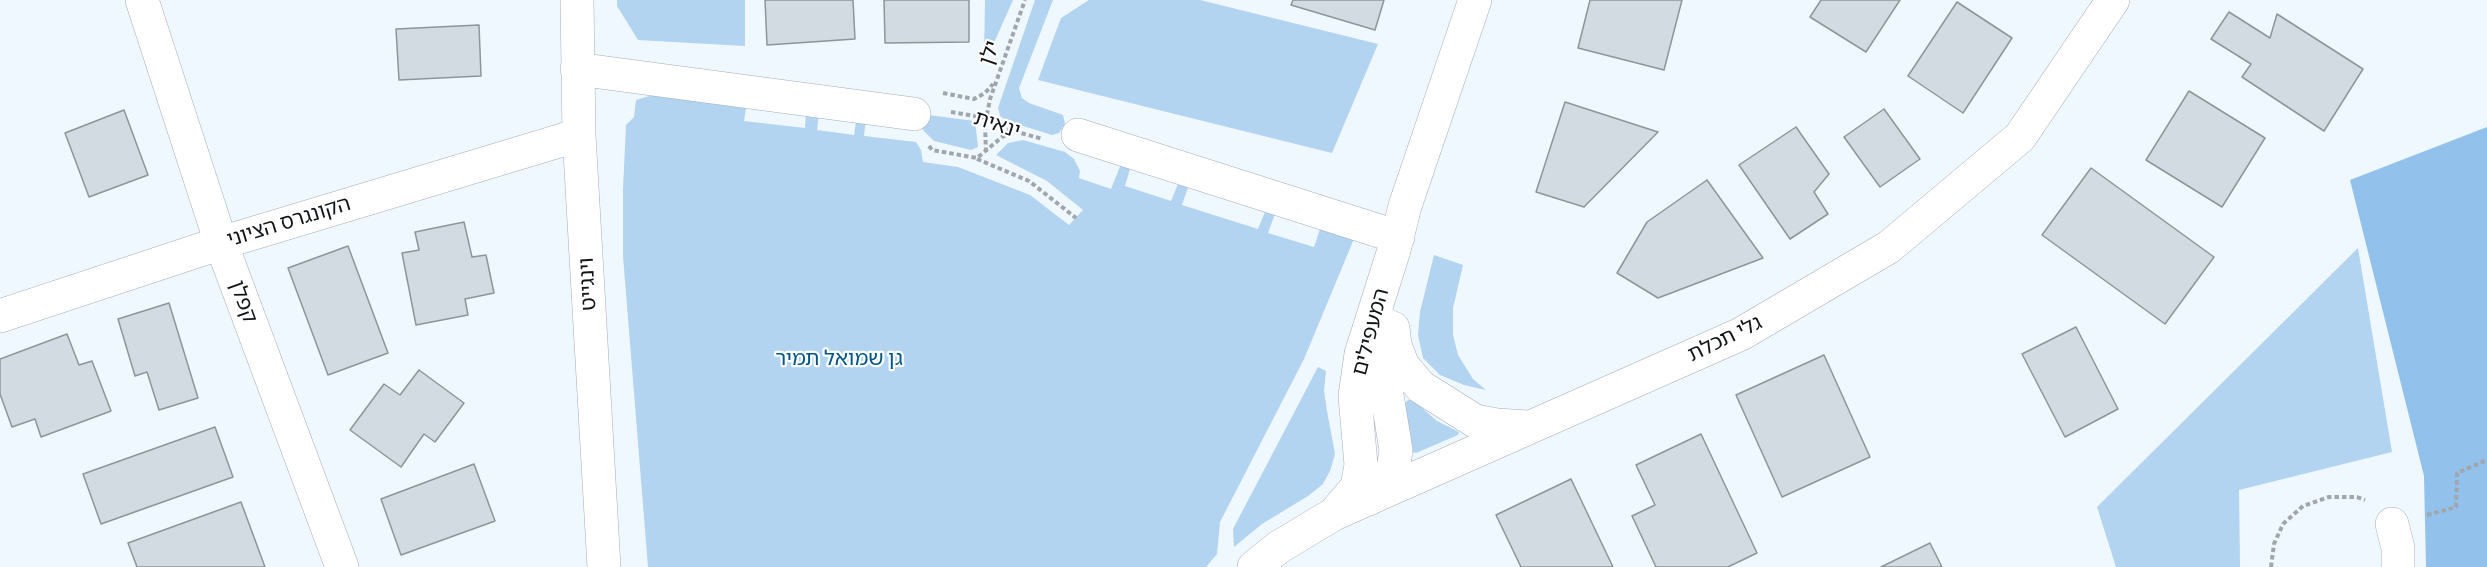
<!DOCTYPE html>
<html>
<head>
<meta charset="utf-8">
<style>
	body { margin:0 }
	canvas { display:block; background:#eff7ff }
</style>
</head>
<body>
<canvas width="2487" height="567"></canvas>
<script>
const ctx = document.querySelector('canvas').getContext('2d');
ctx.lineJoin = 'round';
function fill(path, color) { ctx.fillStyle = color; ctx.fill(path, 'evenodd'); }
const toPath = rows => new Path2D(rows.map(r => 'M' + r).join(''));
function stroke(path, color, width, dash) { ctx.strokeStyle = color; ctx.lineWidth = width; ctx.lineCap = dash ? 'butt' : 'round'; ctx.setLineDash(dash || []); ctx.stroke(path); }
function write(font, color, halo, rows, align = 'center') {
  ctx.font = font + ' "PT Sans Narrow","Noto Sans Hebrew",sans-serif'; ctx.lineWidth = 4.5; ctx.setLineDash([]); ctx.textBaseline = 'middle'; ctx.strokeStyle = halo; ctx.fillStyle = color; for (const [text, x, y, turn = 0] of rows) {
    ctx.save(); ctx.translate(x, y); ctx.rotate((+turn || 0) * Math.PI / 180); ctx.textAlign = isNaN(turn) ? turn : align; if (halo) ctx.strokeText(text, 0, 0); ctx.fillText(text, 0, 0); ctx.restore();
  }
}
fill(toPath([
	[617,0,745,0,745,46,638,40,617,6],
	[985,0,1013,0,993,45,984,59],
	[1035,0,1053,0,1019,88,1022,98,1029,103,1063,115,1065,124,1059,133,1052,135,1007,121,1000,116,998,108],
	[1089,0,1200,0,1378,44,1332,153,1038,80,1061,18],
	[653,95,746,108,744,121,805,128,806,112,819,114,817,130,854,135,857,115,866,117,864,136,916,142,921,150,923,162,958,167,1030,195,1069,225,1083,210,1047,181,996,155,1008,143,1023,140,1065,152,1074,159,1080,171,1079,178,1111,189,1123,159,1132,162,1125,186,1171,201,1180,179,1190,182,1182,205,1258,229,1267,207,1276,211,1268,233,1314,247,1322,223,1356,234,1304,359,1220,522,1217,554,1206,567,648,567,623,256,623,189,626,125,634,117,636,100],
	[928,115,975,121,978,147,971,150,934,141,923,130,921,124],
	[2358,248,2392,452,2239,490,2240,567,2116,567,2097,507],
	[1434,255,1463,265,1453,308,1453,335,1458,355,1473,379,1486,390,1464,385,1440,375,1423,358,1418,335,1420,312],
	[1318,367,1326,371,1324,391,1327,411,1335,454,1330,471,1323,484,1308,496,1262,524,1234,547,1233,529],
	[1408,400,1413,400,1437,421,1459,432,1458,435,1416,453,1413,452,1411,450,1404,404]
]), '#b2d4f0');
fill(toPath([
	[2487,127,2487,567,2426,567,2424,476,2350,180]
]), '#92c2ec');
const building = toPath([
	[765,0,853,0,855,39,767,45,765,0],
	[884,0,969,0,969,42,885,43,884,0],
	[1293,0,1384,0,1375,30,1291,5,1293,0],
	[1590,0,1682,0,1664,70,1578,48,1590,0],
	[1821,0,1900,0,1866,52,1810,17,1821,0],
	[1957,2,2012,38,1963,113,1908,76,1957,2],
	[2229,12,2270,38,2277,14,2363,69,2324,131,2242,77,2251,64,2211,39,2229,12],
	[479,25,481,76,399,80,396,29,479,25],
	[2189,91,2265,138,2222,207,2146,160,2189,91],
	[1565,102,1658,132,1584,207,1536,192,1565,102],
	[1884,109,1920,159,1880,187,1844,137,1884,109],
	[124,110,148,175,89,197,65,133,124,110],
	[1796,127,1829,174,1814,192,1828,214,1790,239,1739,165,1796,127],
	[2091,168,2214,257,2165,324,2042,235,2091,168],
	[1707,180,1763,258,1658,298,1617,273,1647,222,1707,180],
	[464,222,472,257,486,255,494,293,465,299,468,315,416,325,402,253,419,250,415,232,464,222],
	[348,246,388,353,328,375,288,268,348,246],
	[169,303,198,398,159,410,147,372,135,376,118,319,169,303],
	[2076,327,2118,409,2065,437,2022,354,2076,327],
	[67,334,79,365,92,361,111,411,41,437,35,419,12,427,0,394,0,359,67,334],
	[1824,355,1870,457,1782,497,1736,395,1824,355],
	[419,370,464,403,435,442,424,434,401,467,350,430,384,384,400,395,419,370],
	[215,427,233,477,101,524,83,474,215,427],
	[1701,434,1757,553,1728,567,1656,567,1632,516,1655,505,1636,465,1701,434],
	[474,464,495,521,401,555,381,499,474,464],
	[1571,479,1613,567,1521,567,1496,515,1571,479],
	[241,502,265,567,137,567,128,543,241,502],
	[1930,543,1942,567,1881,567,1930,543]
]);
fill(building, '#d2dae2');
stroke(building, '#8e959c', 1.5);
const minor = toPath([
	[142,0,221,243,342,567],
	[577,0,579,135,604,567],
	[577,69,914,114],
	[1078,135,1398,237],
	[0,316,221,243,579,135],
	[1393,328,1395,345,1403,366,1421,387,1475,421,1497,425,1527,427],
	[1369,499,1384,483,1393,470,1396,450,1381,359,1385,324],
	[1334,514,1357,487,1361,465,1355,396,1361,354,1394,250,1405,206,1475,0],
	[2392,524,2398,548,2398,567],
	[1254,567,1279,547,1334,514,1741,334,1889,247,2020,137,2113,0]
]);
stroke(minor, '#a6aeb5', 34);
stroke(toPath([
	[943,93,974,99,985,93,993,84],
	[951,112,987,118,998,127,1043,139],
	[929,146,932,150,977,158,1002,137,1016,131],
	[986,152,985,125,990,99,1025,0],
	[977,159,1029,181,1076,218],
	[2427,515,2456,507,2457,473,2487,460],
	[2271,567,2274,544,2283,524,2303,506,2329,497,2357,497,2365,500]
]), '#a0a6ac', 4, [4.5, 3]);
stroke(minor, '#fff', 33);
write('21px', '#121517', '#fff', [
	["ילן",990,53,-71],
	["ינאית",997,125,18],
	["הקונגרס הציוני",289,222,-17],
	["וינגייט",588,284,-93],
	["קפלן",243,302,70],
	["המעפילים",1371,332,-75],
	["גלי תכלת",1725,339,-26]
]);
write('21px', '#005587', '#fff', [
	["גן שמואל תמיר",839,359]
]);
</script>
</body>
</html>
